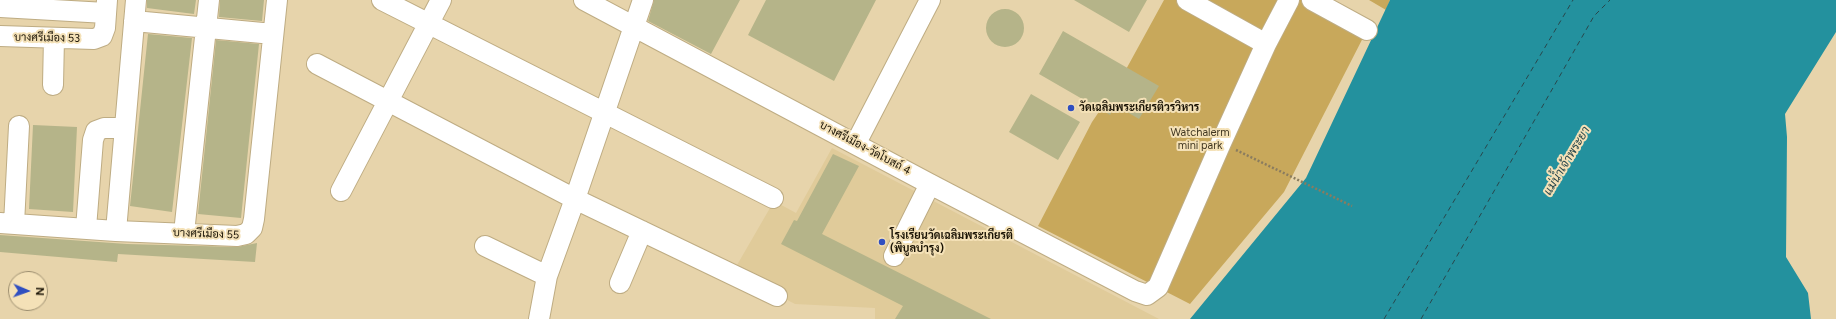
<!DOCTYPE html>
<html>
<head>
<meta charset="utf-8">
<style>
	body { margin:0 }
	#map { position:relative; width:1836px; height:319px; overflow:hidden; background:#e7d4ab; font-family:Figtree,sans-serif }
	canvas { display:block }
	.north { position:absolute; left:8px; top:271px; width:40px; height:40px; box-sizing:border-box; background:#f4e1b7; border:1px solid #9c8e6f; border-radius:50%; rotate:92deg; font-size:11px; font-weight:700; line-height:16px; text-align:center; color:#191204 }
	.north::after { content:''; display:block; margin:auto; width:14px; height:18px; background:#304fc0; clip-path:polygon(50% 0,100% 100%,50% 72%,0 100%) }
</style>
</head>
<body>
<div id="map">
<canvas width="1836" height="319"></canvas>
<div class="north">N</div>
</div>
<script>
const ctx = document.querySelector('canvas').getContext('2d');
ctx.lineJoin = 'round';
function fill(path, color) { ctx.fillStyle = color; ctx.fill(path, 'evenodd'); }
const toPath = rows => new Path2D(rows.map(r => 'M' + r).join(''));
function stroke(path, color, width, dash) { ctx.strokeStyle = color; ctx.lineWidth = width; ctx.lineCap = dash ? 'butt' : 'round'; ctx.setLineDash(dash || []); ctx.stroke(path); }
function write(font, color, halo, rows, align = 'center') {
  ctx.font = font + ' Figtree,Sarabun,sans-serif'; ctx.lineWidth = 4; ctx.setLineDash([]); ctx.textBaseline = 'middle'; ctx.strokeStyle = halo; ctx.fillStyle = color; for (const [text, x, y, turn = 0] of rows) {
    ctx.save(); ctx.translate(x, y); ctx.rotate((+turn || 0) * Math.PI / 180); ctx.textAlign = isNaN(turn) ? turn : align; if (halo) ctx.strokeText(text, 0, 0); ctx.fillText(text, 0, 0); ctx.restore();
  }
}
fill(toPath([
	[832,148,1159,319,875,319,875,308,795,304,733,272,774,201,796,213]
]), '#e0cb9a');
fill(toPath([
	[1164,0,1312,0,1367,30,1284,192,1190,304,1038,226,1092,122,1118,84],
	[1369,0,1390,0,1386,10]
]), '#c8a85b');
fill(toPath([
	[1390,0,1836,0,1836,32,1785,114,1787,137,1786,257,1808,293,1811,319,1190,319,1306,178]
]), '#23919e');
stroke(toPath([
	[1384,319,1573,0],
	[1421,319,1594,16,1610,0]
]), '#28474c', 1, [5, 4]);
fill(toPath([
	[147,0,196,0,194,14,147,8],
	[220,0,264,0,262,21,219,17],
	[654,0,740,0,711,54,648,21],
	[766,0,876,0,834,81,748,35],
	[1074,0,1147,0,1129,32],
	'986 28a19 19 0 1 1 38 0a19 19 0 1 1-38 0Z',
	[1063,31,1159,86,1139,119,1115,105,1110,115,1039,74],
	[148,34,192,38,172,212,130,206],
	[216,40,259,44,241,218,198,214],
	[1031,94,1080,122,1058,160,1009,132],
	[33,125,77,127,73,212,29,209],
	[833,154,859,166,822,234,991,319,895,319,903,306,781,244,794,220,797,221],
	[0,235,127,244,237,247,257,243,255,262,118,254,117,262,0,252]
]), '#b5b489');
const minor = toPath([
	[382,0,773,198],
	[584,0,930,184,1135,291,1147,295,1158,287,1221,143,1266,44,1289,0],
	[1187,0,1266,44],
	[1312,0,1367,30],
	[0,7,106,13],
	[134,21,273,34],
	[0,36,94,39,102,36,105,28,107,0],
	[317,64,575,199,777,296],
	[53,85,54,38],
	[856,143,930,0],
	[341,191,441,0],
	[0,223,116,231,237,236,246,234,252,228,254,219,277,0],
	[14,224,19,126],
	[86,228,93,140,96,131,104,128,124,128],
	[116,231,136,0],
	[184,233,209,0],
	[485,246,547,276],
	[894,256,930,184],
	[620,283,642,231],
	[539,319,547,276,575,199,643,0]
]);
stroke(minor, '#beac83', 22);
stroke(toPath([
	[1236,150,1352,206]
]), '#8a7c5f', 2.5, [2, 2]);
stroke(minor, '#fff', 20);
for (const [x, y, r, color] of [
	[1071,108,4,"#304fc0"],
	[882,242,4,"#304fc0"]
]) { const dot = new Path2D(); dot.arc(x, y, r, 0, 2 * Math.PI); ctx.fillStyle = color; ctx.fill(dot); stroke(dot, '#f4e1b7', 1.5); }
write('11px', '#191204', '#f4e1b7', [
	["บางศรีเมือง 53",47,38,1],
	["บางศรีเมือง-วัดโบสถ์ 4",865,148,28],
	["บางศรีเมือง 55",206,234,2]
]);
write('bold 11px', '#191204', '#f4e1b7', [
	["วัดเฉลิมพระเกียรติวรวิหาร",1079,108],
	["โรงเรียนวัดเฉลิมพระเกียรติ",890,236],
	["(พิบูลบำรุง)",890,249]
], 'left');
write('11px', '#413721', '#f4e1b7', [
	["Watchalerm",1200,133],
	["mini park",1200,146]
]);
write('italic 12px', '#28474c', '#f4e1b7', [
	["แม่น้ำเจ้าพระยา",1567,161,-59]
]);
</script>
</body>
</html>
